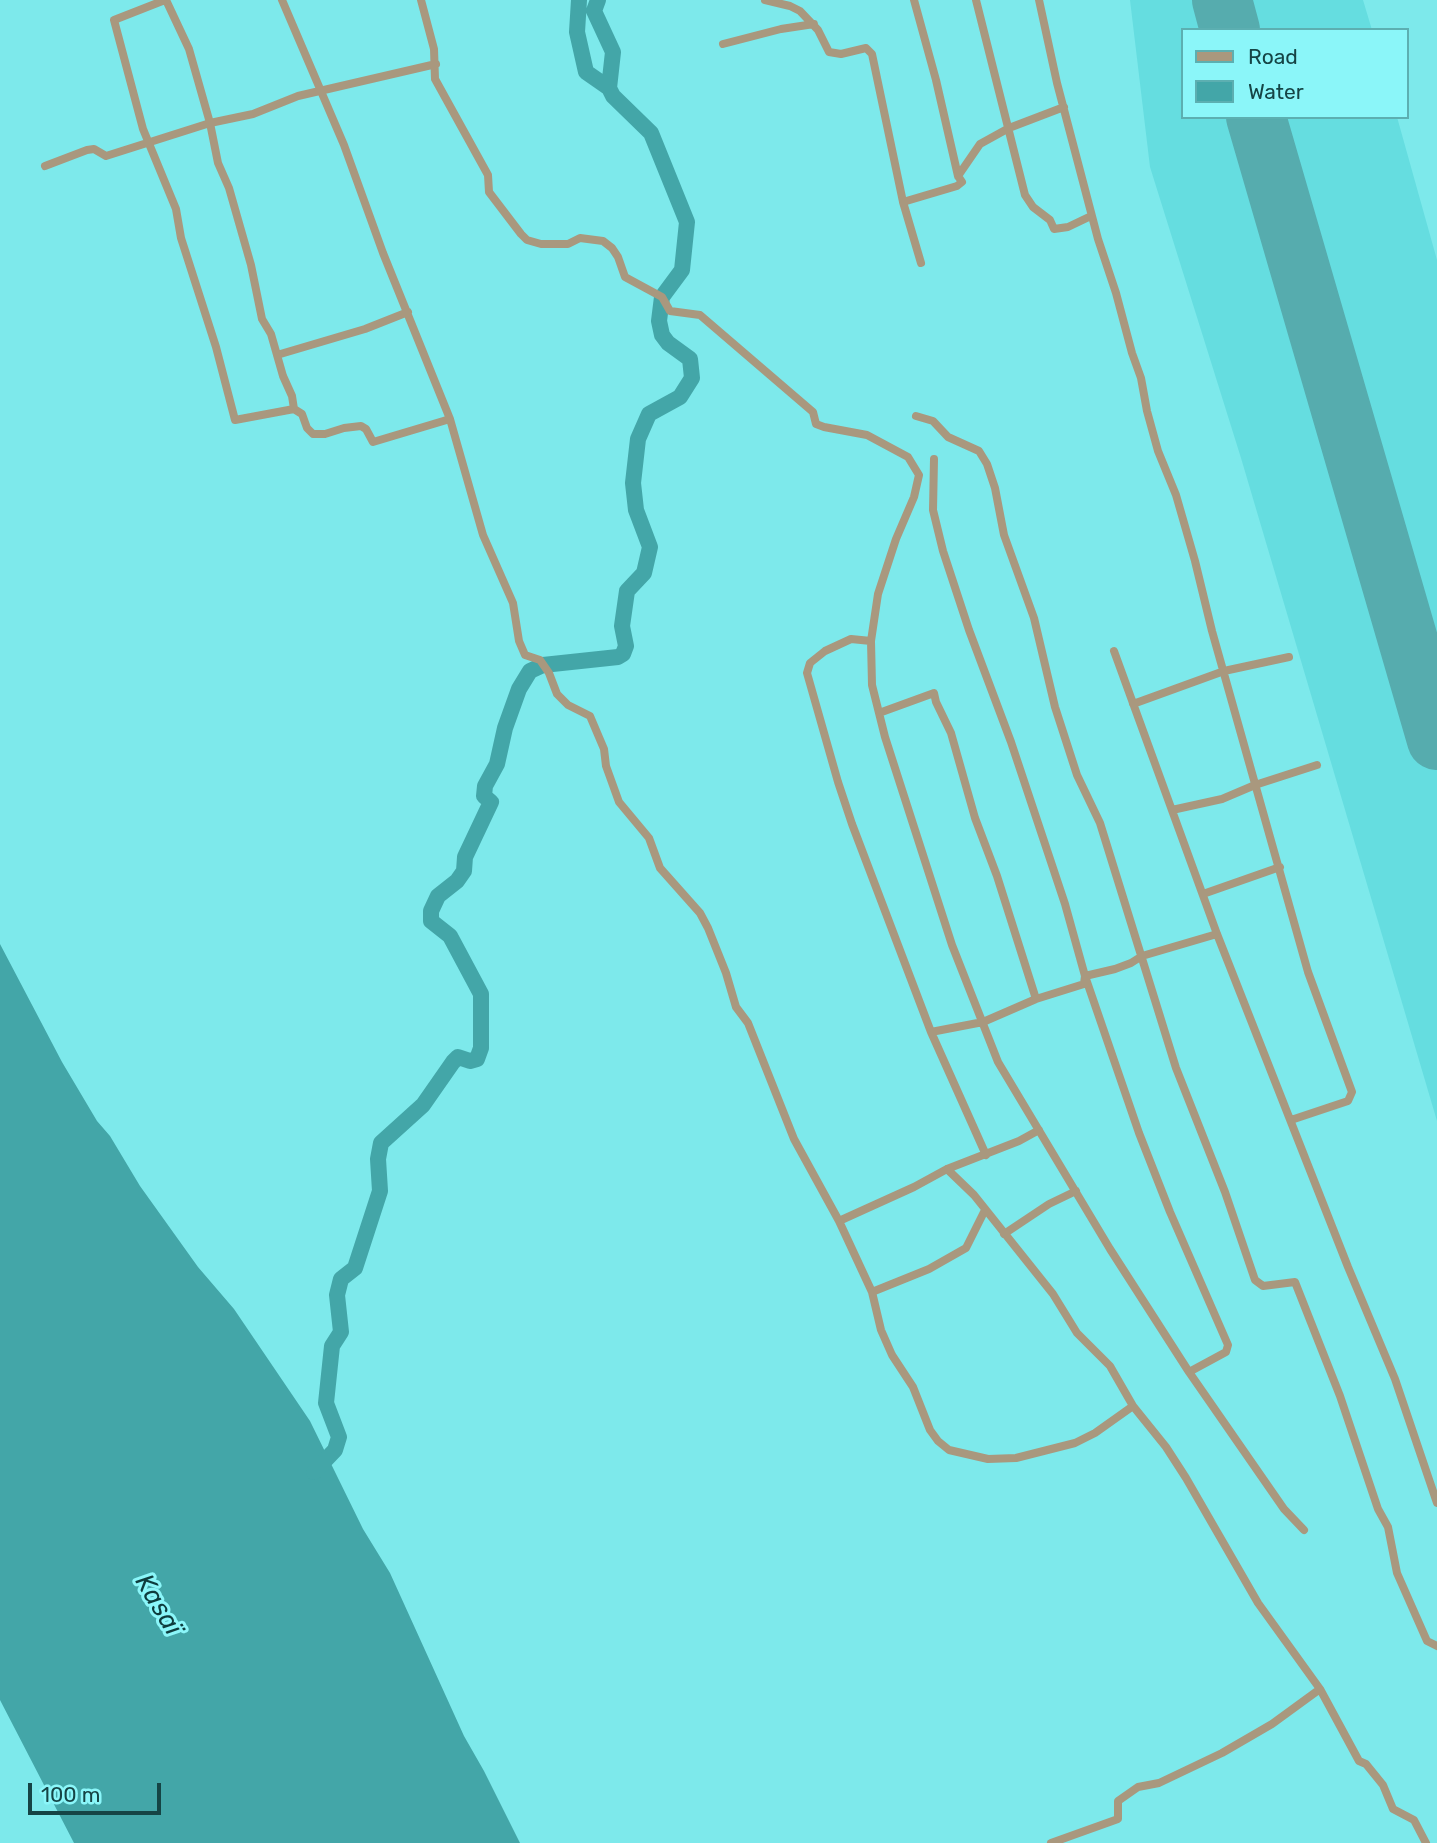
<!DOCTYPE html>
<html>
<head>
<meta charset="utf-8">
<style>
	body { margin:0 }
	#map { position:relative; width:1437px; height:1843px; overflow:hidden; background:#7de9eb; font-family:Rubik,sans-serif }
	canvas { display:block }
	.legend { position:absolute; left:1181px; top:28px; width:228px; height:91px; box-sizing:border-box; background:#8bf6f9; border:2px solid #5cafb1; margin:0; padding:9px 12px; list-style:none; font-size:21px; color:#154445 }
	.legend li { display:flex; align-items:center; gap:14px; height:35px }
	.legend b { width:35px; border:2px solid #5cafb1 }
	.scale { position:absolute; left:28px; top:1783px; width:133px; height:32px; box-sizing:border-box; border:4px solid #154445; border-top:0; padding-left:9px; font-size:21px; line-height:24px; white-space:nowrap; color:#154445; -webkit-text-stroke:5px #8bf6f9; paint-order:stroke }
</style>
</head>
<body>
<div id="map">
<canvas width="1437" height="1843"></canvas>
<ul class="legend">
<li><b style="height:9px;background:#a9987e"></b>Road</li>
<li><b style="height:19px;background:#43a6a8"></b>Water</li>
</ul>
<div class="scale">100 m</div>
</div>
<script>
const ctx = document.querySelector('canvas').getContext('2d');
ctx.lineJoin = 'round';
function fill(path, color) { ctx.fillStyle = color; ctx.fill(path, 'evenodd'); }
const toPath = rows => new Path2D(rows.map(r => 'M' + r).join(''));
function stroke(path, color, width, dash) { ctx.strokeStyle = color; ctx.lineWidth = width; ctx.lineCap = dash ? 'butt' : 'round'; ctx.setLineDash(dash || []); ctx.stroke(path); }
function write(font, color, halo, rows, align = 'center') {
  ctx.font = font + ' Rubik,sans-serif'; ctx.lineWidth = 6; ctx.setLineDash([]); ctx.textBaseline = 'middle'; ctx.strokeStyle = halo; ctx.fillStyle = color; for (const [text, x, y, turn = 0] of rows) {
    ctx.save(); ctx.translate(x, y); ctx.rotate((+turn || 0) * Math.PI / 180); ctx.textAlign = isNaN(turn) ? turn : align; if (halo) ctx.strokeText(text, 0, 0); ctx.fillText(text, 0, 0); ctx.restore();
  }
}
fill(toPath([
	[1130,0,1363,0,1372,30,1183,30,1183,117,1397,117,1437,260,1437,1121,1241,458,1150,167]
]), '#65dde0');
fill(toPath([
	[0,944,62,1062,97,1121,110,1136,140,1186,198,1267,234,1309,310,1421,363,1529,390,1573,464,1736,484,1771,520,1843,74,1843,0,1700]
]), '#43a6a8');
stroke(toPath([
	[579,0,577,32,586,72,609,88],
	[314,1472,335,1450,339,1437,326,1403,332,1346,341,1332,337,1295,341,1279,355,1268,380,1191,378,1159,381,1143,423,1105,453,1062,458,1057,470,1061,477,1059,481,1048,481,994,450,936,431,921,431,911,438,896,457,881,464,871,465,857,491,802,484,796,485,786,497,764,505,728,519,689,530,671,543,665,618,657,623,654,626,646,622,626,627,591,644,573,650,547,636,510,633,483,638,439,649,414,680,397,692,378,690,359,668,343,662,335,659,321,662,297,682,270,687,222,651,133,613,96,609,88,613,52,594,11,598,0]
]), '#43a6a8', 16);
stroke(toPath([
	[1222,0,1230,30],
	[1256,117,1437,740]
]), '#56acae', 60);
stroke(toPath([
	[165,0,114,20,143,129,176,209,181,238,216,347,235,420,294,409],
	[166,0,189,49,210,123,218,163,229,188,251,265,262,319,271,334,283,376,292,396,294,409,302,414,307,428,313,434,325,434,344,428,361,426,366,429,373,442,450,419],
	[282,0,344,145,383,253,450,419,483,535,513,603,519,641,525,655,540,660,549,673,557,694,568,705,590,716,604,749,606,766,619,802,649,838,660,868,700,913,708,928,726,973,736,1007,748,1023,794,1139,839,1221,872,1292,881,1330,892,1355,913,1387,930,1430,938,1441,949,1450,988,1459,1016,1458,1075,1443,1095,1433,1133,1406],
	[421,0,434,49,435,79,488,175,489,192,521,234,527,240,541,244,568,244,580,238,603,241,612,248,618,257,625,277,662,297,670,311,700,315,813,412,816,424,824,427,867,435,908,457,919,475,914,497,896,539,878,594,871,641,872,685,885,737,952,945,998,1062,1110,1249,1189,1372,1284,1509,1304,1530],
	[765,0,790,6,800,11,818,30,829,52,841,54,866,48,872,54,903,202,921,263],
	[914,0,936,80,958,176],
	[976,0,1025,195,1033,207,1050,220,1054,229,1068,227,1091,216],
	[1039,0,1057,83,1098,239,1116,293,1132,353,1141,378,1147,411,1158,451,1176,495,1195,561,1212,631,1308,972,1352,1092,1348,1101,1291,1120],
	[723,44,781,29,814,24],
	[45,166,87,150,94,149,106,156,210,123,253,114,298,96,436,64],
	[903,202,957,186,962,182,958,176,980,144,1009,128,1064,107],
	[277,355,365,329,408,312],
	[916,416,933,421,948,437,979,451,987,464,995,488,1004,535,1034,618,1055,707,1077,775,1100,823,1176,1068,1225,1192,1255,1280,1263,1286,1295,1282,1340,1396,1378,1509,1388,1527,1397,1573,1427,1641,1437,1646],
	[934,459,933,510,943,551,969,630,1011,742,1065,904,1085,976,1139,1133,1170,1212,1228,1345,1226,1352,1189,1372],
	[871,641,851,639,825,651,810,663,807,673,838,782,852,824,931,1032,986,1155],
	[1114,651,1217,934,1348,1267,1395,1379,1437,1503],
	[1133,704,1224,671,1289,657],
	[879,713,934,693,936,702,951,733,975,818,997,876,1036,999],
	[1172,810,1222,799,1255,785,1317,765],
	[1203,894,1280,867],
	[931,1032,983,1022,1036,999,1084,984,1085,976,1115,969,1131,963,1142,956,1217,934],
	[947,1169,974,1195,1053,1294,1077,1333,1110,1366,1133,1406,1166,1447,1186,1478,1258,1603,1320,1689,1359,1761,1366,1764,1383,1785,1393,1809,1414,1820,1426,1843],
	[839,1221,914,1187,947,1169,1019,1141,1039,1130],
	[1004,1234,1049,1204,1076,1191],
	[872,1292,929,1269,966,1248,985,1210],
	[1051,1843,1118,1819,1118,1801,1138,1787,1159,1783,1222,1753,1272,1724,1320,1689]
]), '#a9987e', 8);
write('italic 26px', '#0e3c3d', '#8bf6f9', [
	["Kasaï",158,1605,59]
]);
</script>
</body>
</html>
